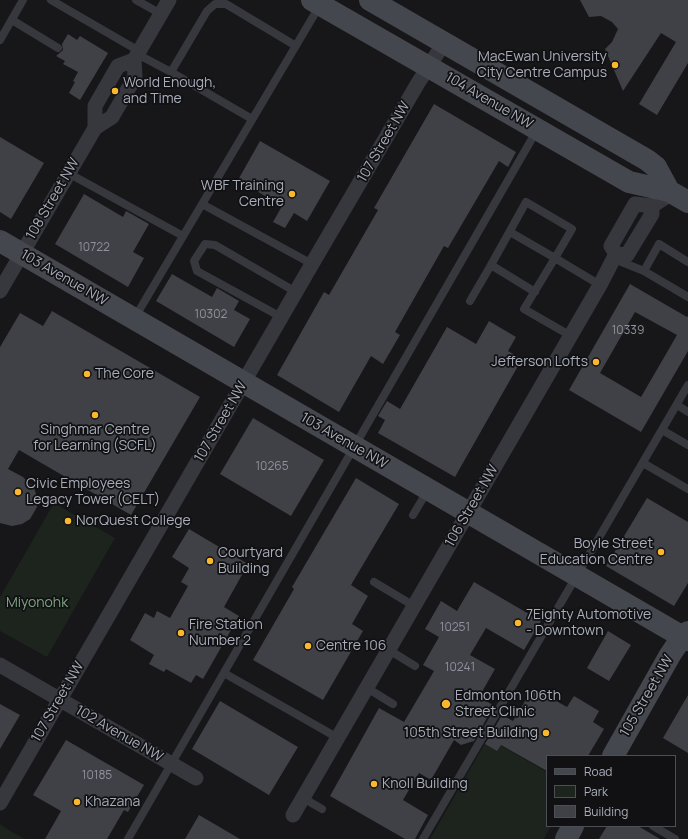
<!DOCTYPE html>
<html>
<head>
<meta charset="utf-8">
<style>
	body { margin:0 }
	#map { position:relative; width:688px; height:839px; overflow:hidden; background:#171619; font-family:Manrope,sans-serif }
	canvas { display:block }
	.legend { position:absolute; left:546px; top:755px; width:130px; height:72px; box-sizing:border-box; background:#111114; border:1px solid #4d4f56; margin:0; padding:5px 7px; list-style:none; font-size:12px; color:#a8adb9 }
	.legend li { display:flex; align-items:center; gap:8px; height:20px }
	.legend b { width:20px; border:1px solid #4d4f56 }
</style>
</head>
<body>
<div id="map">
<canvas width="688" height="839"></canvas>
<ul class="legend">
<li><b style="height:5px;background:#45474e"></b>Road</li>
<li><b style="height:11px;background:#1c241d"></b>Park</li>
<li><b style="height:11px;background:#404146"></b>Building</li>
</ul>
</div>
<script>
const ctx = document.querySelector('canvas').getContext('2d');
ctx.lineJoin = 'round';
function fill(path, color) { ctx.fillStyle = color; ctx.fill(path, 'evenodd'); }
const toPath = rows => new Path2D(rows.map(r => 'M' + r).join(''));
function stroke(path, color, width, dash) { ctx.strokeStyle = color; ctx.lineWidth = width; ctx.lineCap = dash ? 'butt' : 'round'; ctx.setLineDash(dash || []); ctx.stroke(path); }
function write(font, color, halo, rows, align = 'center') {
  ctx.font = font + ' Manrope,sans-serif'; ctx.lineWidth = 3.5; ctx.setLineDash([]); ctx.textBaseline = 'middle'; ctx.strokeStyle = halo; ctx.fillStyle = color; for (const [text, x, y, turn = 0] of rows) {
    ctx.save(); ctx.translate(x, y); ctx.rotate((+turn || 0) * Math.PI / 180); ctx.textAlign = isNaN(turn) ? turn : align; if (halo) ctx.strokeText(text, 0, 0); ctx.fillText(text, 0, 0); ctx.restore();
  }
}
fill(toPath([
	[54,503,115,538,47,657,0,631,0,597],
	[488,738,547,772,547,826,551,826,544,839,430,839],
	[0,824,12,832,25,839,0,839]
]), '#1c241d');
fill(toPath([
	[580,0,688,0,688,63,657,115,639,104,676,42,661,33,623,91,605,49,612,42,618,29,612,22,601,16,589,17],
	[68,34,77,40,80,36,108,53,80,100,69,93,75,82,73,81,78,72,63,64,65,61,56,56,63,50,62,44],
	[434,104,516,152,508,167,499,161,448,248,444,246,395,332,400,335,383,364,371,356,339,412,277,375,324,292,329,295,378,210,374,208],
	[0,137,44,163,11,219,0,212],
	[260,141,330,181,307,221,294,213,285,228,273,222,282,206,238,180],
	[84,194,123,217,126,211,149,224,133,252,144,258,128,287,55,244],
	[172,274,212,297,217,288,239,301,234,310,250,319,234,347,156,301],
	[630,284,687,317,688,316,688,351,641,432,569,390],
	[635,312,677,335,641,397,600,373],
	[52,311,200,397,131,515,19,450,8,469,23,477,34,488,37,497,37,507,30,519,22,524,12,526,0,523,0,347,20,313,43,326],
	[489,321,516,337,508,351,522,359,455,477,378,433,385,420,378,416,387,401,400,409,447,327,476,344],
	[253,418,324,460,291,516,220,474],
	[356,478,399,504,351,585,368,596,352,624,363,631,323,700,253,660,294,589,292,587],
	[647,498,688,522,688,583,674,606,606,566],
	[189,529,248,564,224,607,239,616,203,679,196,675,191,683,166,669,164,672,149,664,154,655,130,640,145,613,154,618,157,611,170,618,188,586,181,582,189,568,172,557],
	[474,582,541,621,524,650,486,628,470,655,495,669,479,697,493,705,491,708,492,709,474,741,461,745,454,740,431,780,419,773,403,800,428,815,415,839,405,839,330,796,379,708,404,722,434,671,423,665,439,637,425,629,441,601,457,611],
	[608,631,631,645,609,681,587,668],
	[533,688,567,707,574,696,599,711,593,722,604,729,588,756,547,756,547,771,501,745,497,751,485,744,502,715,513,721],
	[688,695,688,753,663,738],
	[220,701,298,747,269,795,192,749],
	[0,704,20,715,0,749],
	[66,740,144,785,128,812,124,810,107,839,45,839,61,811,33,795],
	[199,815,240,839,185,839],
	[607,826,638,826,660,839,599,839]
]), '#404146');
stroke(toPath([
	[51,0,139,51],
	[136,0,161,14],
	[12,20,58,48],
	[0,40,23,0],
	[137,54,171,72,207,11,215,4,226,4,296,46],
	[171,72,252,119],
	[68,173,183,236],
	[202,204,312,264],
	[614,259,644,271,688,297],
	[491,265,526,202,572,229,555,258,510,232],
	[644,271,659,244,688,262],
	[470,301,491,265,535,292],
	[281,317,197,271,194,261,205,244,215,245,296,292],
	[134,319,320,5],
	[571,336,524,309,555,258,600,285],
	[677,405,688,412],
	[662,430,688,445],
	[643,463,688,489],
	[413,515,428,490],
	[374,582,414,606],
	[389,650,415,666],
	[224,673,338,738],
	[367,688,393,704],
	[303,798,322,809],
	[653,826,675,839],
	[128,839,537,130],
	[423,839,688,385]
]), '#37383e', 8);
stroke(toPath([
	[95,128,95,106,118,66,134,60],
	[616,254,611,246,635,204,652,206,672,193],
	[616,254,627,255,652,214,652,206],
	[0,291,95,128,112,117,135,77,134,60,169,0],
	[0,665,196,778],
	[0,803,312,264,418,83,444,43],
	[293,815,600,285,616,254]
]), '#37383e', 15);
stroke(toPath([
	[312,0,629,182,669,191],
	[370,0,647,160,656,167,669,191,688,202],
	[0,241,688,640],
	[613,756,670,655,682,637,688,632],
	[566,839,573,826]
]), '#45474e', 22);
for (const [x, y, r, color] of [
	[615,65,4,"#fbb82c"],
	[115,91,4,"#fbb82c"],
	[292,194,4,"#fbb82c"],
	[596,362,4,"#fbb82c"],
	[87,374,4,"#fbb82c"],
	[95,415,4,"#fbb82c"],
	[18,492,4,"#fbb82c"],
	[68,521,4,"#fbb82c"],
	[661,552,4,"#fbb82c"],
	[210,561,4,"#fbb82c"],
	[518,623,4,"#fbb82c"],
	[181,633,4,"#fbb82c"],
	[308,646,4,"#fbb82c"],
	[446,704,5,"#fbb82c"],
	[546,733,4,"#fbb82c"],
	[374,784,4,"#fbb82c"],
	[77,802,4,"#fbb82c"]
]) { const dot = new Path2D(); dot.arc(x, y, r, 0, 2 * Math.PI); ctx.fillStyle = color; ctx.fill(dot); stroke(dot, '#111114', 1.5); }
write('12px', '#8e929c', null, [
	["10722",94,248],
	["10302",211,315],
	["10339",628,331],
	["10265",272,467],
	["10251",455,628],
	["10241",460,668],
	["10185",97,776]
]);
write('14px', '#a8adb9', '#111114', [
	["MacEwan University",607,57,"right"],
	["City Centre Campus",607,73,"right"],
	["World Enough,",123,83],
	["and Time",123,99],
	["WBF Training",284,186,"right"],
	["Centre",284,202,"right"],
	["Jefferson Lofts",588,362,"right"],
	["The Core",95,374],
	["Singhmar Centre",95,430,"center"],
	["for Learning (SCFL)",95,446,"center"],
	["Civic Employees",26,484],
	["Legacy Tower (CELT)",26,500],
	["NorQuest College",76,521],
	["Boyle Street",653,544,"right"],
	["Education Centre",653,560,"right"],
	["Courtyard",218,553],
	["Building",218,569],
	["7Eighty Automotive",526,615],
	["- Downtown",526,631],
	["Fire Station",189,625],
	["Number 2",189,641],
	["Centre 106",316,646],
	["Edmonton 106th",455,696],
	["Street Clinic",455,712],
	["105th Street Building",538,733,"right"],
	["Knoll Building",382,784],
	["Khazana",85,802]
], 'left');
write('14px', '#a8adb9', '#111114', [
	["104 Avenue NW",489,101,30],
	["107 Street NW",384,142,-60],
	["108 Street NW",53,199,-60],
	["103 Avenue NW",64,278,30],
	["107 Street NW",221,422,-60],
	["103 Avenue NW",344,441,30],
	["106 Street NW",472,506,-60],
	["105 Street NW",647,696,-60],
	["107 Street NW",58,702,-60],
	["102 Avenue NW",119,734,30]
]);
write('14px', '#7ea581', '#111114', [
	["Miyonohk",37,603]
]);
</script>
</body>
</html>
